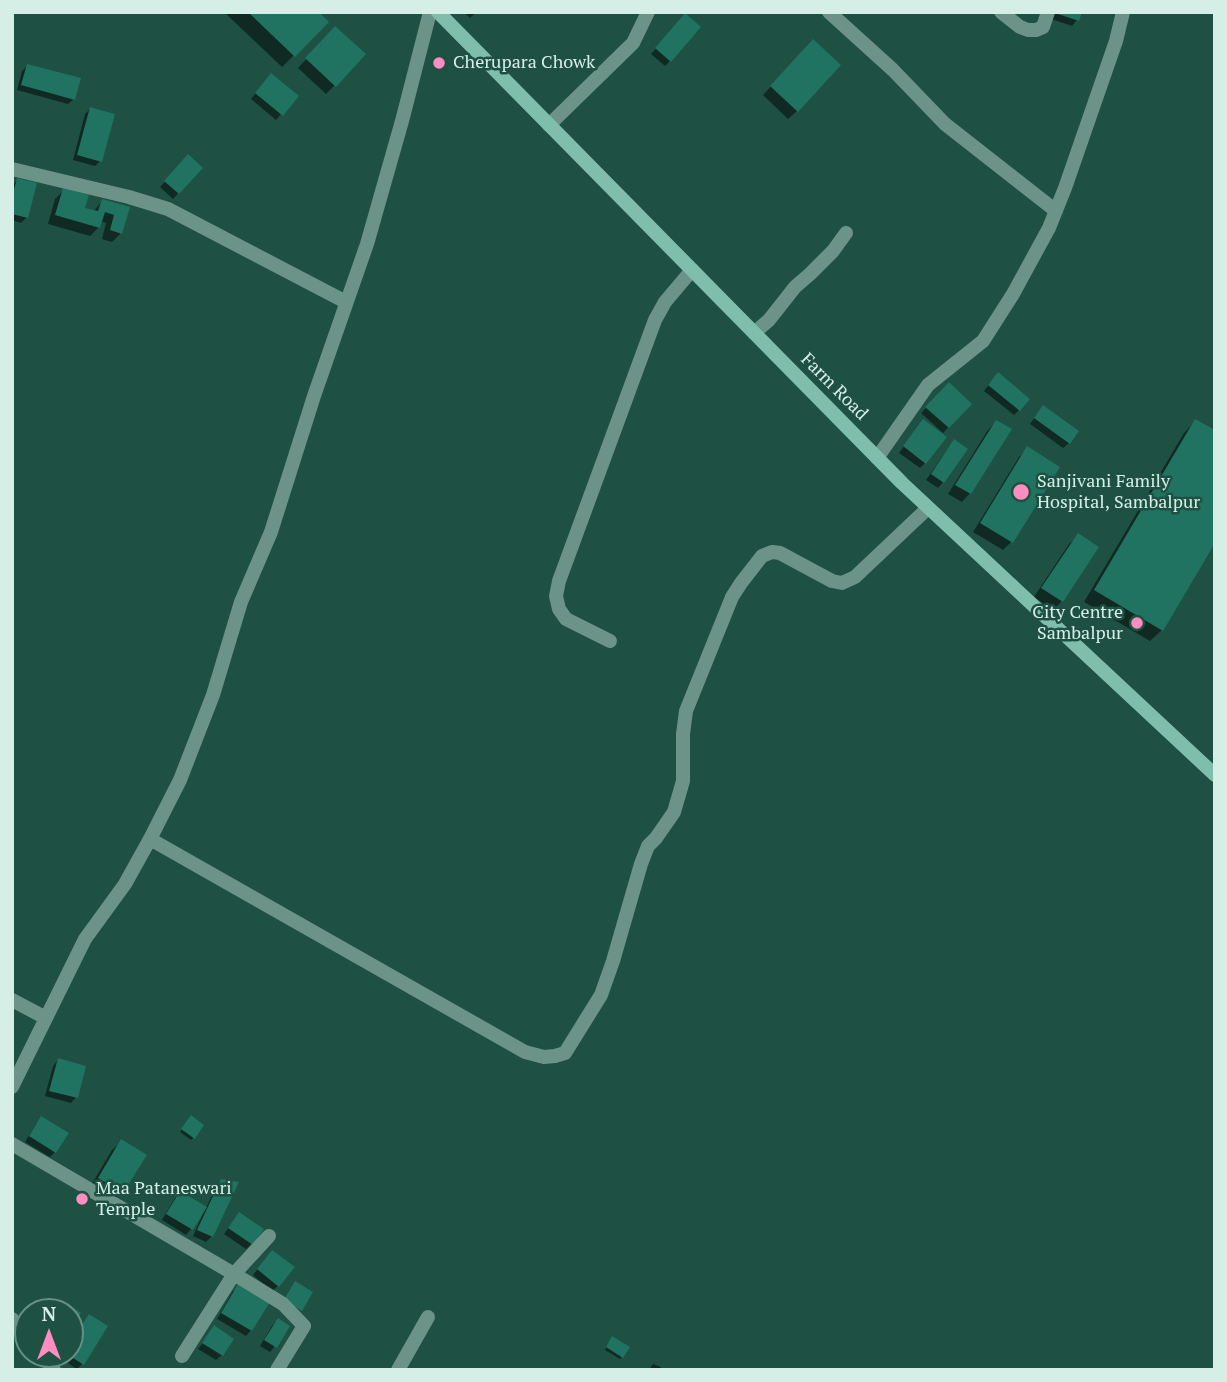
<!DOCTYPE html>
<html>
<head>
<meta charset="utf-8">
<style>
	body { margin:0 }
	#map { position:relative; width:1227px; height:1382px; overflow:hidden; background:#1e5043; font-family:"PT Serif",serif }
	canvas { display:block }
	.frame { position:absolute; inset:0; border:14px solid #d5efe6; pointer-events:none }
	.north { position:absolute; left:14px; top:1298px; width:70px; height:70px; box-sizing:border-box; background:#1e5043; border:2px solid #679084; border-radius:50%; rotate:0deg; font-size:19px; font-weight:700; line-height:28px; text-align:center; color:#d5efe6 }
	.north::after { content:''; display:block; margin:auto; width:24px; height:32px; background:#fd8ebf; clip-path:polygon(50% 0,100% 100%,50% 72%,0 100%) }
</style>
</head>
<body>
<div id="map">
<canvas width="1227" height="1382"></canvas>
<div class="frame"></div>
<div class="north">N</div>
</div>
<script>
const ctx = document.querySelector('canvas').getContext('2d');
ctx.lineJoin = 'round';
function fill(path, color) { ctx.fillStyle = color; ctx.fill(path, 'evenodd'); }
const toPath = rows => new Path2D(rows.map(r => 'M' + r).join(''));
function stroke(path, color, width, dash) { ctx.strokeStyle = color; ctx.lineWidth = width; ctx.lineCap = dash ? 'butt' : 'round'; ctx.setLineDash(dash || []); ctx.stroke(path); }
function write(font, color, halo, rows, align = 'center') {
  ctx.font = font + ' "PT Serif",serif'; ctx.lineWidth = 5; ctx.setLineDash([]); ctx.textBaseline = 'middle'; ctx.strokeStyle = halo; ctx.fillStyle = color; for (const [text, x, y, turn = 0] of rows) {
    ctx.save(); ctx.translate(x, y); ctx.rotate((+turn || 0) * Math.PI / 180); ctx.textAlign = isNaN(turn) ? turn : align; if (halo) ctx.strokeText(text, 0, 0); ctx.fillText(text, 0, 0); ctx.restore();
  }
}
fill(toPath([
	[224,12,316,12,327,22,282,67],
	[464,12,476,12,470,18],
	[1050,12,1080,12,1077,20,1072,26,1048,18],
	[680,21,670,61,665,66,651,54],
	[336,28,364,55,326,94,298,68],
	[805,50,797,111,788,119,763,95],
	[27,66,74,99,68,104,17,90,22,71],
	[265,81,281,114,276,120,251,99],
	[90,109,100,161,95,166,73,160,85,114],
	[188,157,201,168,173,199,160,187],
	[18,180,27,217,21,223,12,220,12,185],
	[64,190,83,209,93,212,102,201,128,208,121,233,112,242,102,239,106,223,100,221,99,227,90,236,48,224,55,199],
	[992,380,1019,410,1014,415,984,391],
	[949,384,970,404,943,433,921,413],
	[1038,413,1069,443,1063,448,1030,424],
	[1195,421,1162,630,1150,641,1084,602,1184,433],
	[996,422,970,493,962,502,948,494,988,430],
	[918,427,925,463,920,468,899,453],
	[949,447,965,449,943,482,938,488,926,480],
	[1028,449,1012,541,1003,550,973,532,1019,457],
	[1078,536,1097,548,1062,601,1053,610,1034,597,1069,544],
	[58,1060,76,1097,71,1103,45,1096,53,1066],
	[42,1118,55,1152,50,1157,25,1142,36,1124],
	[189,1120,193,1138,191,1140,180,1132],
	[121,1142,144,1155,122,1192,113,1201,90,1187,112,1150],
	[222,1181,212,1236,206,1242,193,1236,202,1216,200,1215,191,1229,186,1235,162,1220,175,1198,180,1193,206,1208,216,1187],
	[239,1214,251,1244,246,1249,224,1234],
	[267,1257,278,1286,272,1291,253,1275],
	[239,1286,251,1330,246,1336,217,1319,233,1291],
	[89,1316,82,1364,77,1369,60,1358,62,1354,70,1354,70,1342],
	[278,1320,275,1346,270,1352,260,1346,272,1326],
	[214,1328,222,1355,216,1360,198,1349],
	[610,1341,622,1357,620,1359,605,1350],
	[653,1364,661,1367,660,1370,649,1370]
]), '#0007');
fill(toPath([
	[248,12,319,12,329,22,295,57],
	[1052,12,1082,12,1079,21],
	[685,13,701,27,671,62,655,48],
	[335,26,366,54,336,87,305,58],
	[813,39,841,65,798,112,770,86],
	[27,64,81,78,75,100,21,85],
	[271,73,299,96,283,116,255,93],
	[90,107,115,114,102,162,77,155],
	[188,154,203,168,179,194,164,181],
	[17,178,37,183,28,218,12,214,12,197],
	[63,188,89,195,85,208,98,211,102,199,130,207,122,234,110,230,114,215,105,212,100,228,55,215],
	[998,372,1030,399,1020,411,988,385],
	[949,382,972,404,949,428,925,407],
	[1043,405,1079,431,1070,444,1034,418],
	[923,419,947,437,926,464,903,446],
	[1195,419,1215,430,1215,543,1163,631,1094,590],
	[996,420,1012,429,971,494,955,485],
	[954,439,968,449,944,483,931,474],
	[1027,446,1060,467,1013,543,980,523],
	[1078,533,1099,547,1063,602,1041,588],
	[58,1058,86,1066,78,1098,49,1091],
	[191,1115,204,1125,195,1139,181,1129],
	[41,1116,69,1133,56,1153,29,1136],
	[121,1139,147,1155,123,1193,98,1178],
	[221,1179,239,1182,213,1237,197,1230],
	[180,1191,207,1207,193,1230,166,1214],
	[239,1212,264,1229,253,1245,228,1228],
	[272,1250,295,1267,279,1287,257,1269],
	[295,1281,313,1292,302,1311,284,1300],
	[238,1284,270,1302,252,1331,221,1313],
	[67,1303,81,1313,70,1329,70,1312,60,1312],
	[89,1314,108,1326,84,1365,67,1354,70,1354,70,1343],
	[278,1318,290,1326,277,1348,264,1340],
	[214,1325,234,1339,223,1356,202,1343],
	[612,1336,630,1347,623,1358,606,1347]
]), '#207360');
stroke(toPath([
	[829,12,893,70,945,124,1056,211],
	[1001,12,1020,27,1028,30,1036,30,1043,27,1048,12],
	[549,125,633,43,648,12],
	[12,169,129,197,168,209,346,302],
	[754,333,769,320,795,287,810,274,833,251,846,233],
	[877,458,928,385,983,341,1013,294,1049,228,1065,188,1116,41,1123,12],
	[610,641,566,619,559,609,556,596,559,581,655,320,665,302,692,270],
	[150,839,525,1052,544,1057,555,1056,565,1053,601,995,613,961,641,864,648,846,656,838,674,812,683,781,683,734,686,711,732,597,741,583,762,556,772,552,780,553,832,581,842,583,855,577,928,508],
	[12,1000,46,1018],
	[12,1087,85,939,125,884,150,839,180,780,213,695,241,602,271,532,314,396,367,244,402,121,430,12],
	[12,1144,234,1274,182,1356],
	[269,1236,234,1274,283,1304,304,1326,277,1370],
	[12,1319,28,1338],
	[41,1354,54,1370],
	[398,1370,428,1317]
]), '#6c9387', 14);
stroke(toPath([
	[438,12,902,483,1215,775]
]), '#7ebeab', 14);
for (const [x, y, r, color] of [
	[439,63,7,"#fd8ebf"],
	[1021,492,9,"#fd8ebf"],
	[1137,623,7,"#fd8ebf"],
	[82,1199,7,"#fd8ebf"]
]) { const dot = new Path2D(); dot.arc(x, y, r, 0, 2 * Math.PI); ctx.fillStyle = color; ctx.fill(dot); stroke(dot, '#1e5043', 2.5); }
write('18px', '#d5efe6', '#1e5043', [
	["Cherupara Chowk",453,63],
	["Sanjivani Family",1037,482],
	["Hospital, Sambalpur",1037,503],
	["City Centre",1123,613,"right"],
	["Sambalpur",1123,634,"right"],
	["Maa Pataneswari",96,1189],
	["Temple",96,1210]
], 'left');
write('18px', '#d5efe6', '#1e5043', [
	["Farm Road",834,387,45]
]);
</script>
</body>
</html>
